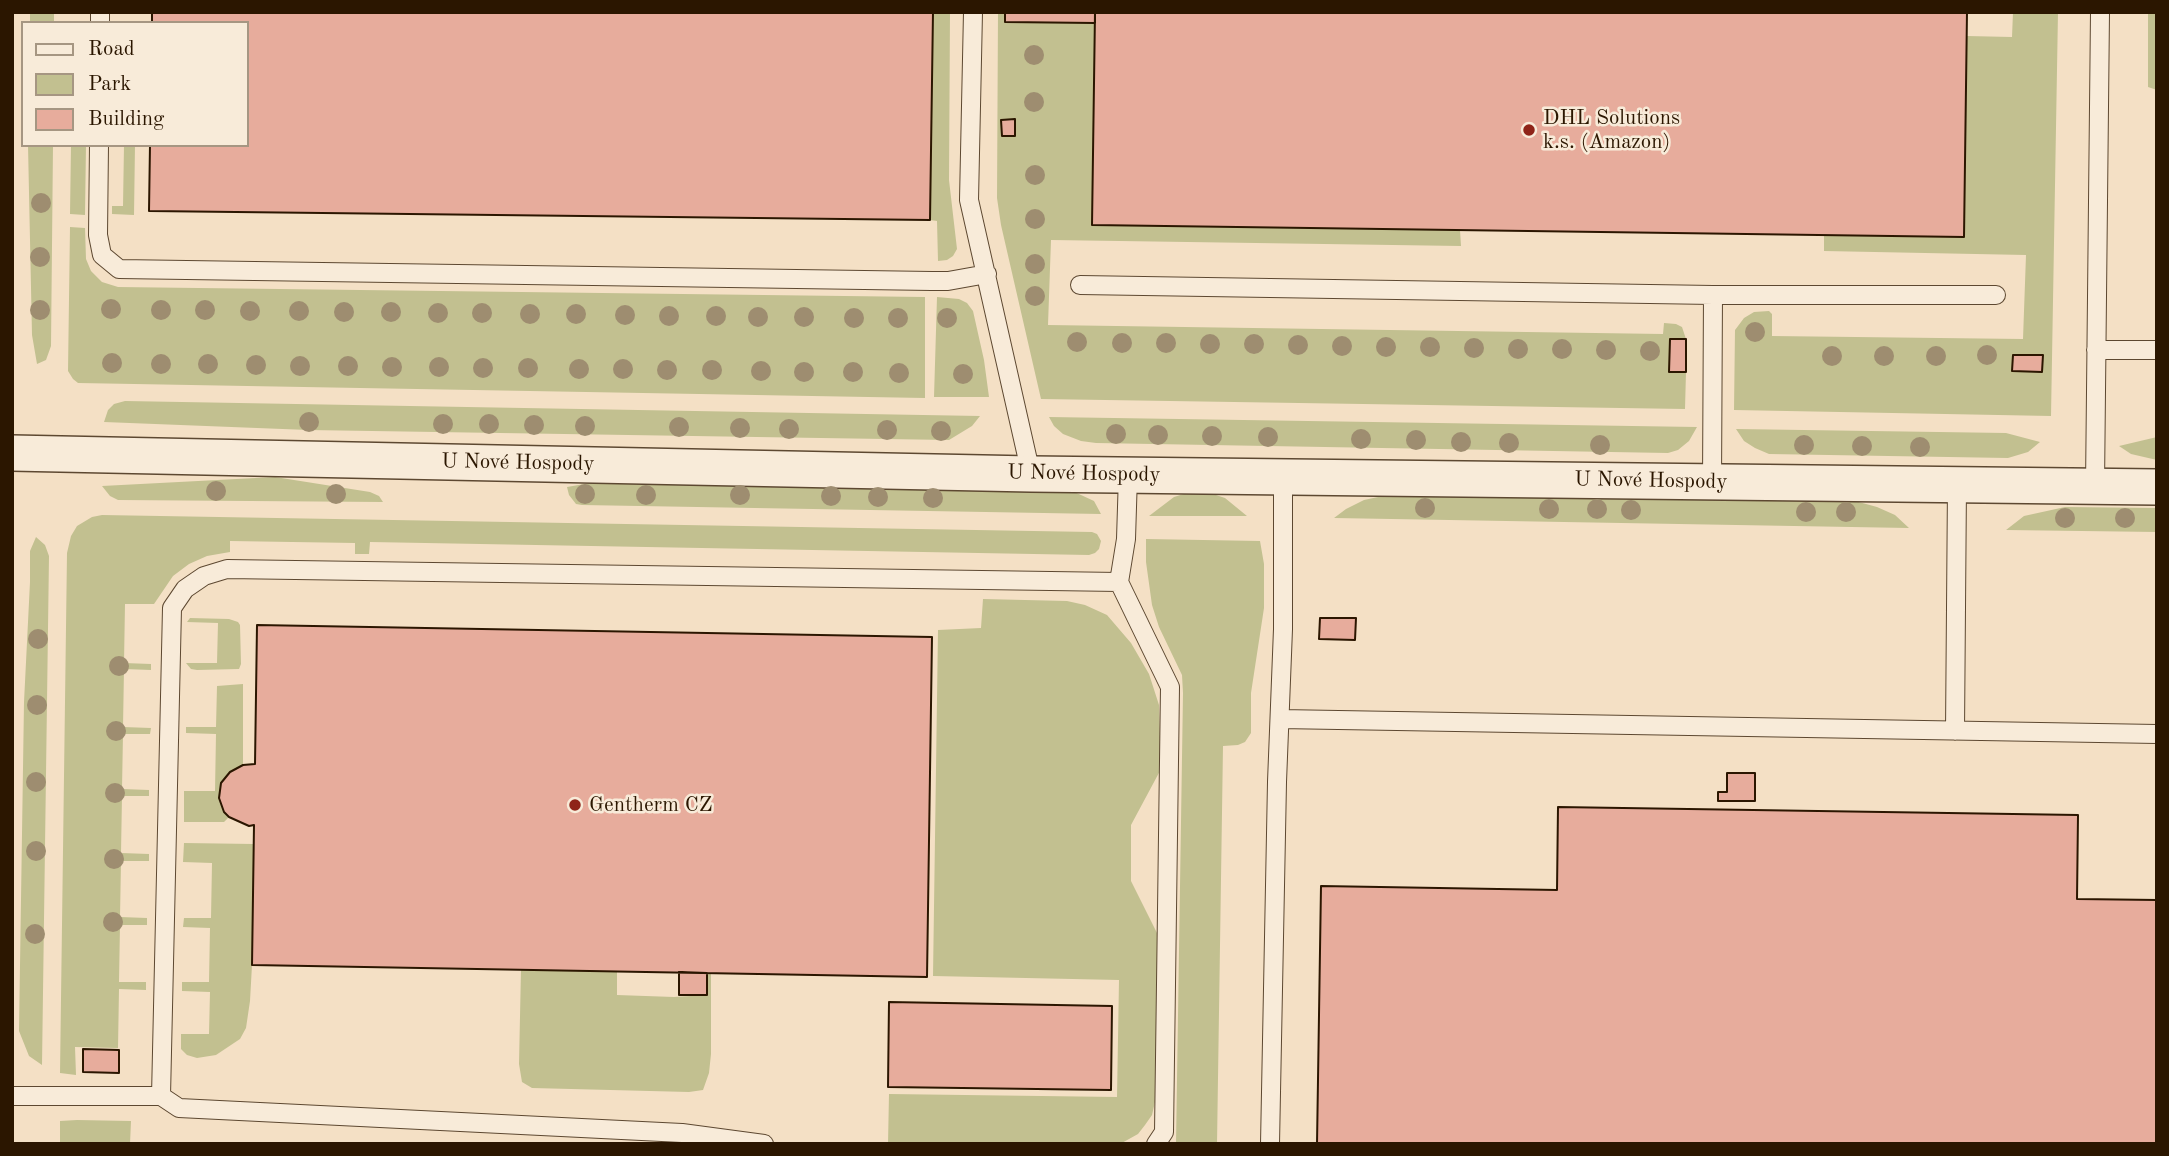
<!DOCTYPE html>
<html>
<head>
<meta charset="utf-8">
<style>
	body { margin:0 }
	#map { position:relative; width:2169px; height:1156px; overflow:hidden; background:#f4e0c5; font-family:"Old Standard TT",serif }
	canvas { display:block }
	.frame { position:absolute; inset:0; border:14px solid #2b1600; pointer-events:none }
	.legend { position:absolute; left:21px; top:21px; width:228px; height:126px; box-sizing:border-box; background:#f8ebd9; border:2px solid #a69682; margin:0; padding:9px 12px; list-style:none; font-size:21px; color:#2b1600 }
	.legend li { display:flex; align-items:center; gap:14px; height:35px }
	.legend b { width:35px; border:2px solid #a69682 }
</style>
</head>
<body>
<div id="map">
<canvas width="2169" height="1156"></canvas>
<div class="frame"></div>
<ul class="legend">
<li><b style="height:9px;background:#f8ebd9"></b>Road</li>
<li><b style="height:19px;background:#c2c090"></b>Park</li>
<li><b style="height:19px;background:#e7ac9c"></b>Building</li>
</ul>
</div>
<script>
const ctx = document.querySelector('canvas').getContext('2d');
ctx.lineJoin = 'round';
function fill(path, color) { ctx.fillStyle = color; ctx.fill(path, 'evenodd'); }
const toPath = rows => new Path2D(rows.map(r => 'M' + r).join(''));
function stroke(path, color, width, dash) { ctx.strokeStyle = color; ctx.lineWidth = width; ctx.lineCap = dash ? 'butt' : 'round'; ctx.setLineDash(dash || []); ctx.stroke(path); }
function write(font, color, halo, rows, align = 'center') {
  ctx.font = font + ' "Old Standard TT",serif'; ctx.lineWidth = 5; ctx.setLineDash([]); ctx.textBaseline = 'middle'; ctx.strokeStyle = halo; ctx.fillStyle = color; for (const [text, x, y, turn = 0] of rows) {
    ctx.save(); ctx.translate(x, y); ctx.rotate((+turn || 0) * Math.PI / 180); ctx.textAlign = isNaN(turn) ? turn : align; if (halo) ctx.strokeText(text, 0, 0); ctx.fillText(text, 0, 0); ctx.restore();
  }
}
fill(toPath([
	[30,12,54,12,54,23,30,23],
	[933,12,950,12,949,180,957,249,953,256,947,260,938,261,937,221,930,220],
	[998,12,1005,12,1005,22,1095,23,1460,230,1461,246,1051,240,1048,325,1663,334,1664,323,1676,324,1682,327,1686,339,1670,339,1669,372,1686,372,1685,409,1041,399,1001,225,997,198],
	[2013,12,2058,12,2051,416,1734,410,1735,330,1744,318,1754,312,1769,311,1772,314,1772,336,2023,339,2026,255,1824,251,1824,235,1964,237,1967,36,2012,37],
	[2148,12,2157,12,2157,90,2148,87],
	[28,145,53,145,51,346,46,360,37,364,32,335],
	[71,145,86,145,85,215,70,214],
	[124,145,135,145,134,215,112,214,112,206,123,206],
	[70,227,85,228,86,259,91,271,102,282,118,287,925,297,925,398,78,383,73,379,68,371],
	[937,297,959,299,967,303,973,311,984,360,989,397,934,397],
	[125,401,980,416,972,426,949,440,308,430,104,422,108,410,114,404],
	[1049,417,1697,427,1689,441,1678,450,1668,453,1096,443,1081,441,1063,434,1054,426],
	[1736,429,2006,433,2040,442,2028,452,2008,458,1769,454,1755,448,1744,441],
	[2157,437,2157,460,2131,454,2119,446],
	[275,477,370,492,379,496,383,502,118,500,110,496,102,486],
	[608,480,1068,489,1094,501,1101,514,582,505,576,504,569,495,567,487],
	[1190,492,1207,492,1225,498,1247,516,1149,516,1174,497],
	[1392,494,1855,501,1877,507,1895,515,1909,528,1334,518,1346,509,1364,500],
	[2065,507,2157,508,2157,532,2006,530,2024,516],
	[102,515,1092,532,1097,534,1101,541,1099,549,1095,553,1089,555,370,542,369,554,355,554,355,543,230,541,230,552,207,556,189,564,173,576,154,604,125,604,124,663,151,664,151,670,124,669,123,727,151,728,150,734,123,734,122,789,149,790,149,796,122,796,121,853,149,854,149,861,121,861,120,917,147,918,147,925,120,925,119,982,146,982,146,990,119,989,118,1048,75,1047,76,1075,60,1073,67,553,71,536,77,526,92,517],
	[36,537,45,545,49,556,42,1065,29,1056,19,1031,24,702,30,582,30,551],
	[1146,539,1260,541,1264,564,1264,608,1251,693,1251,733,1245,742,1238,745,1223,746,1217,1144,1176,1144,1183,693,1182,675,1159,627,1152,605,1146,562],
	[983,599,1067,601,1085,605,1107,615,1131,643,1149,674,1159,705,1161,769,1131,825,1131,881,1158,935,1157,1093,1152,1115,1145,1125,1138,1134,1120,1144,888,1144,889,1094,1117,1097,1119,980,933,976,938,630,981,628],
	[190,618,229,619,238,622,240,625,241,664,239,669,197,670,191,669,186,663,217,663,218,623,187,622],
	[243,684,243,765,230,772,221,783,220,791,220,798,229,817,224,822,184,822,184,791,215,791,216,734,186,733,186,727,216,727,217,686],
	[184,843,254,844,252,965,250,1001,246,1028,240,1039,216,1055,197,1058,187,1055,181,1049,181,1034,209,1034,210,992,182,991,182,982,209,982,210,928,183,927,184,918,211,918,212,863,183,862],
	[521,969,617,971,617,995,674,997,707,995,707,973,711,973,711,1054,709,1073,703,1090,689,1092,532,1088,522,1082,519,1064],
	[77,1120,131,1121,130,1144,60,1144,60,1121]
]), '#c2c090');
const building = toPath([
	[152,12,933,12,930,220,149,211,150,145,247,145,247,23,152,23,152,12],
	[1005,12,1095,12,1095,23,1005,22,1005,12],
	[1095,12,1967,12,1964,237,1092,225,1095,12],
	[1015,119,1015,136,1002,136,1001,120,1015,119],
	[1670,339,1686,339,1686,372,1669,372,1670,339],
	[2013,355,2043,355,2042,372,2012,371,2013,355],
	[1320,618,1356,618,1355,640,1319,639,1320,618],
	[257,625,932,637,927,977,252,965,254,825,249,826,229,817,224,812,219,798,221,783,230,772,243,765,255,764,257,625],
	[1727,773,1755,773,1755,801,1718,801,1718,792,1727,792,1727,773],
	[1558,807,2078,815,2077,899,2157,900,2157,1144,1317,1144,1321,886,1557,890,1558,807],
	[679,972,707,973,707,995,679,995,679,972],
	[889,1002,1112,1006,1111,1090,888,1087,889,1002],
	[83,1049,119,1050,119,1073,83,1072,83,1049]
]);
fill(building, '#e7ac9c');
stroke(building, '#2b1600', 2);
const service = toPath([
	[973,12,969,200,1031,474],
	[100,23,100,12],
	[99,145,98,235,102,255,119,269,932,281,948,281,987,274],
	[1080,285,1713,295,1996,295],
	[2096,350,2157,350],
	[1712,482,1713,295],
	[2095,486,2100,12],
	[1119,582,1126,539,1128,475],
	[1280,719,2157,734],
	[1955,731,1957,484],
	[12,1096,161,1096,179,1108,682,1133,764,1144],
	[161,1096,172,608,185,589,204,576,227,569,1119,582,1170,687,1164,1132,1156,1144],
	[1270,1144,1277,782,1283,629,1283,477]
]);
const minor = toPath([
	[12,453,1031,474,2157,487]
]);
stroke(service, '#5d4831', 20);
stroke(minor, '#5d4831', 38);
stroke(service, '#f8ebd9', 18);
stroke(minor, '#f8ebd9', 35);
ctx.fillStyle = '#9e8d70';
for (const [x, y] of [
	[1034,55],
	[1034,102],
	[1035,175],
	[41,203],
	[1035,219],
	[40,257],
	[1035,264],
	[1035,296],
	[111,309],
	[40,310],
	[161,310],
	[205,310],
	[250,311],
	[299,311],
	[344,312],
	[391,312],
	[438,313],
	[482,313],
	[530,314],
	[576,314],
	[625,315],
	[669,316],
	[716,316],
	[758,317],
	[804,317],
	[854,318],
	[898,318],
	[947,318],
	[1755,332],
	[1077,342],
	[1122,343],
	[1166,343],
	[1210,344],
	[1254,344],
	[1298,345],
	[1342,346],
	[1386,347],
	[1430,347],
	[1474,348],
	[1518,349],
	[1562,349],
	[1606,350],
	[1650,351],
	[1987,355],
	[1832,356],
	[1884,356],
	[1936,356],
	[112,363],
	[161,364],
	[208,364],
	[256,365],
	[300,366],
	[348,366],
	[392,367],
	[439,367],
	[483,368],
	[528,368],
	[579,369],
	[623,369],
	[667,370],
	[712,370],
	[761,371],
	[804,372],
	[853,372],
	[899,373],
	[963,374],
	[309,422],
	[443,424],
	[489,424],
	[534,425],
	[585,426],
	[679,427],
	[740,428],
	[789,429],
	[887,430],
	[941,431],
	[1116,434],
	[1158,435],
	[1212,436],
	[1268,437],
	[1361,439],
	[1416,440],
	[1461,442],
	[1509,443],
	[1600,445],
	[1804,445],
	[1862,446],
	[1920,447],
	[216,491],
	[336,494],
	[585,494],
	[646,495],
	[740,495],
	[831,496],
	[878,497],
	[933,498],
	[1425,508],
	[1549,509],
	[1597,509],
	[1631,510],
	[1806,512],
	[1846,512],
	[2065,518],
	[2125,518],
	[38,639],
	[119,666],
	[37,705],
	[116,731],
	[36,782],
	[115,793],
	[36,851],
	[114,859],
	[113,922],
	[35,934]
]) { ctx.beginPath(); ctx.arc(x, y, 10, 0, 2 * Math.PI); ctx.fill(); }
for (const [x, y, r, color] of [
	[1529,130,7,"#8f2418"],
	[575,805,7,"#8f2418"]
]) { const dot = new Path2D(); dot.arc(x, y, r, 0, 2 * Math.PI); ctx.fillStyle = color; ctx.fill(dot); stroke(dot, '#f8ebd9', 2.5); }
write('21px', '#2b1600', '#f8ebd9', [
	["DHL Solutions",1543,118],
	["k.s. (Amazon)",1543,142],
	["Gentherm CZ",589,805]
], 'left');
write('21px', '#2b1600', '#f8ebd9', [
	["U Nové Hospody",518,463,1],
	["U Nové Hospody",1084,474,1],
	["U Nové Hospody",1651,481,1]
]);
</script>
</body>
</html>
